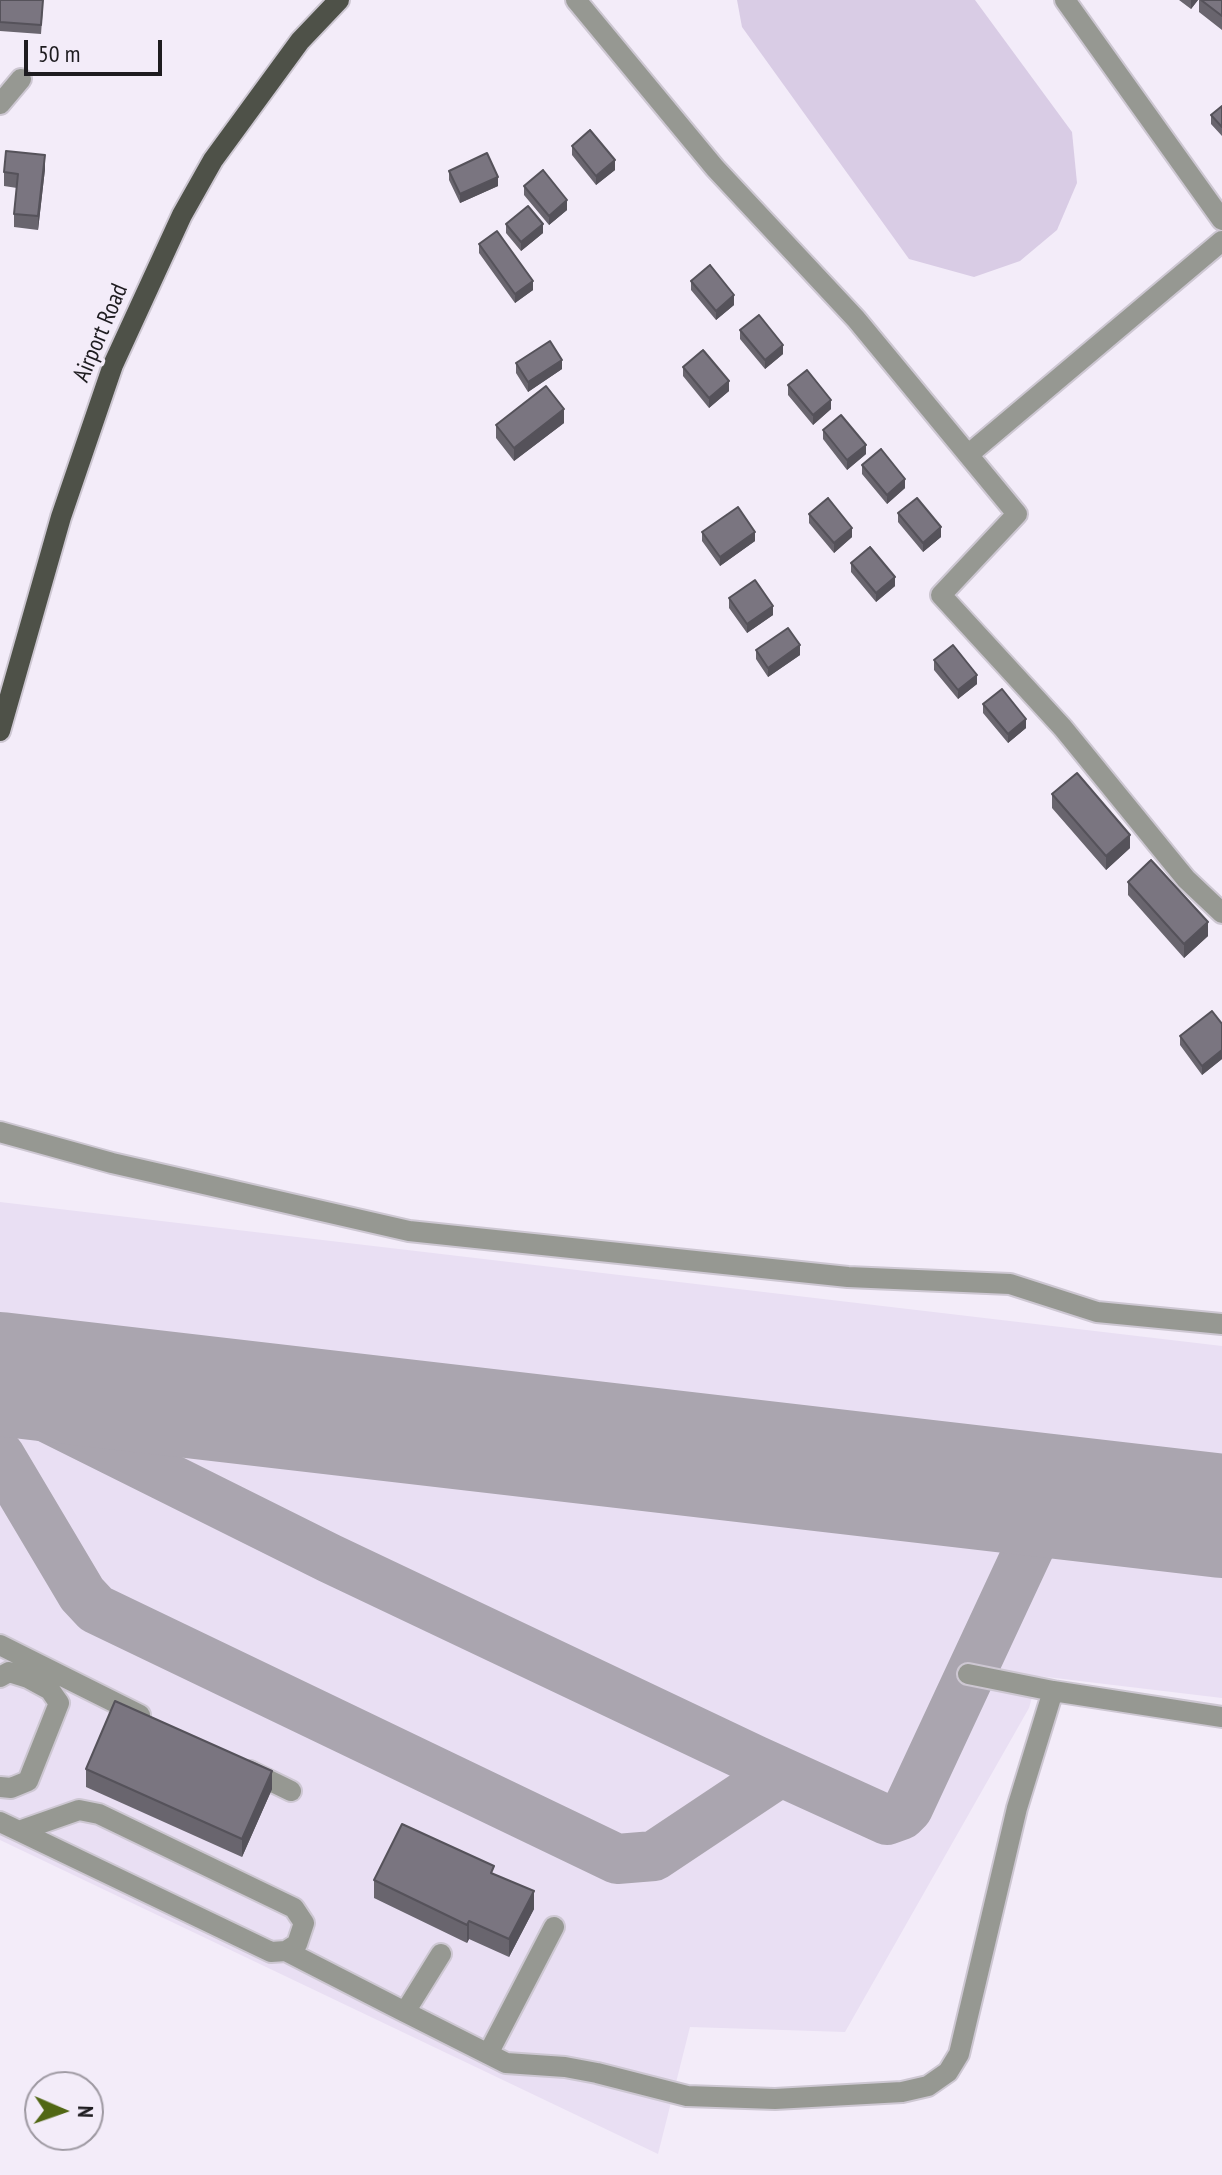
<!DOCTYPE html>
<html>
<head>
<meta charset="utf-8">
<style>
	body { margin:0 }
	#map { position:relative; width:1222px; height:2175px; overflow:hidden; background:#f3ecf9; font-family:"PT Sans Narrow",sans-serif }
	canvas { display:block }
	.north { position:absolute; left:24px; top:2071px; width:80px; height:80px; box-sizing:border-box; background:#f3ecf9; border:2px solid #9e99a2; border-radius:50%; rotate:92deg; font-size:22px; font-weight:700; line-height:32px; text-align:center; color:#1e1c20 }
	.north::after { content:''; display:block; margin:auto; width:28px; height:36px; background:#516714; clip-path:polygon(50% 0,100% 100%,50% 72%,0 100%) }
	.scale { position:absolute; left:24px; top:40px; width:138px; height:36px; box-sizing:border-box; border:4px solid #1e1c20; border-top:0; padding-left:10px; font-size:24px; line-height:28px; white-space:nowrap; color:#1e1c20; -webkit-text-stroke:6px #f3ecf9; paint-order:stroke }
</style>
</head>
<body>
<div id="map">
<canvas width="1222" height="2175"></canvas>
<div class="north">N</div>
<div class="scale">50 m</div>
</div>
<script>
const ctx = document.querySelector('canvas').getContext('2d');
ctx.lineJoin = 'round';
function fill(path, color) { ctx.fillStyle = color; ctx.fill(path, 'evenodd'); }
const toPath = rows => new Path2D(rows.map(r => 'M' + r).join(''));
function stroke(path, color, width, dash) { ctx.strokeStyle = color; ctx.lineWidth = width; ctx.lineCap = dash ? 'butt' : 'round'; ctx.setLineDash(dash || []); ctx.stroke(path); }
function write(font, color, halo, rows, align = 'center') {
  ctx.font = font + ' "PT Sans Narrow",sans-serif'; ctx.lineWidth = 7; ctx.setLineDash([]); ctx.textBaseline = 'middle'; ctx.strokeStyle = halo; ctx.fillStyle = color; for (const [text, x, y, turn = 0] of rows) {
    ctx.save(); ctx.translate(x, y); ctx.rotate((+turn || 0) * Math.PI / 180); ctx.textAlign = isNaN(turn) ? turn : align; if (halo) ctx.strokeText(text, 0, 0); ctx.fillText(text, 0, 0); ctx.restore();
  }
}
fill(toPath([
	[0,1202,1222,1346,1222,1698,1038,1676,1029,1708,845,2032,690,2027,658,2154,0,1840]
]), '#e9dff3');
fill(toPath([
	[737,0,975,0,1072,132,1077,183,1057,230,1020,261,974,277,909,259,742,27]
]), '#d9cce5');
stroke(toPath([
	[0,1394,329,1558,755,1760,887,1820,901,1815,908,1808,1053,1497],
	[0,1456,82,1594,96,1609,617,1859,654,1856,780,1772]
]), '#aaa5af', 50);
stroke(toPath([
	[0,1374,1222,1516]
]), '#aaa5af', 124);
const minor = toPath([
	[576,0,715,168,856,319,1017,514,941,595,1063,728,1186,879,1222,913],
	[1065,0,1222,220],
	[0,104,21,79],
	[969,454,1222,241],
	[0,1132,112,1163,409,1231,848,1277,1010,1284,1097,1312,1222,1324],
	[0,1645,140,1715],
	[0,1677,9,1672,28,1678,50,1690,59,1703,28,1781,11,1788,0,1787],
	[1053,1691,1222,1717],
	[250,1771,291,1791],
	[0,1822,19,1831,271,1952,286,1951,297,1944,304,1923,294,1908,99,1814,79,1810,19,1831],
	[286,1951,405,2012,441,1954],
	[405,2012,506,2063,565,2067,597,2073,687,2096,775,2099,902,2092,928,2086,948,2072,959,2054,1017,1808,1053,1691,968,1674],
	[488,2054,554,1927]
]);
const major = toPath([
	[0,731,61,517,113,365,182,215,213,160,300,41,339,0]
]);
stroke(minor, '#cdc7d2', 24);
stroke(major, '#cdc7d2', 24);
stroke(minor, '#969892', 20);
stroke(major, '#4e5148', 20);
fill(toPath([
	[0,0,43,7,41,34,0,31],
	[1179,0,1198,0,1191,9],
	[1199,0,1222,0,1222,30,1199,12],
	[1222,106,1222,136,1211,124,1211,115],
	[572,146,615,170,596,185,572,155],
	[45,169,38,230,14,227,14,214,17,188,4,186,4,172],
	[449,171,498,186,460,203,449,180],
	[524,186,567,210,549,225,524,195],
	[506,224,543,233,521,251,506,233],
	[479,244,533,290,515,303,479,253],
	[691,281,734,305,716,320,691,290],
	[740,330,783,354,765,369,740,339],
	[516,363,562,369,528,392,516,373],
	[683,367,729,391,709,408,683,376],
	[788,385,831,409,813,425,788,395],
	[564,423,514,461,496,438,496,425],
	[823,430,866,454,847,470,823,439],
	[862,465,905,488,887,504,862,474],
	[898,513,941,537,923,552,898,522],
	[809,514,852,537,834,553,809,523],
	[702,532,755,541,720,566,702,541],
	[851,563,895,586,876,602,851,572],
	[729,598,773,615,747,633,729,608],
	[756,650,800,655,768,677,756,659],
	[934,660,977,684,958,699,934,670],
	[983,704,1026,728,1008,743,983,713],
	[1052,794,1130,848,1106,870,1052,808],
	[1128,882,1208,936,1184,958,1128,895],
	[1222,1024,1222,1059,1202,1075,1180,1045,1180,1036],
	[86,1769,272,1789,242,1857,86,1787],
	[494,1874,534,1909,509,1957,469,1939,467,1943,374,1898,374,1880]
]), '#69656e');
fill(toPath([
	[1191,0,1198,0,1191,9],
	[45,155,45,169,38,230,38,216],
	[615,160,615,170,596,185,596,176],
	[498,177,498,186,460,203,460,194],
	[567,200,567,210,549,225,549,216],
	[543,224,543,233,521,251,521,242],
	[533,281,533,290,515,303,515,294],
	[734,295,734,305,716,320,716,311],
	[783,345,783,354,765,369,765,360],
	[562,360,562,369,528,392,528,382],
	[729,381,729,391,709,408,709,398],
	[831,400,831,409,813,425,813,415],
	[564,409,564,423,514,461,514,448],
	[866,445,866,454,847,470,847,460],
	[905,479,905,488,887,504,887,495],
	[941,527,941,537,923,552,923,543],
	[852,528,852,537,834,553,834,543],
	[755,532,755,541,720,566,720,557],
	[895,577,895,586,876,602,876,593],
	[773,606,773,615,747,633,747,624],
	[800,645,800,655,768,677,768,668],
	[977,675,977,684,958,699,958,690],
	[1026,719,1026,728,1008,743,1008,734],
	[1130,835,1130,848,1106,870,1106,856],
	[1208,922,1208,936,1184,958,1184,944],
	[1222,1050,1222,1059,1202,1075,1202,1066],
	[272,1771,272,1789,242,1857,242,1839],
	[534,1891,534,1909,509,1957,509,1939],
	[469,1921,469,1939,467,1943,467,1925]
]), '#55525a');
const building = toPath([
	[0,0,43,0,41,25,0,22,0,0],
	[1201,0,1222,0,1222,16,1201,0],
	[1222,106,1222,127,1211,115,1222,106],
	[590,130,615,160,596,176,572,146,590,130],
	[6,151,45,155,38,216,14,214,18,174,4,172,6,151],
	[487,153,498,177,460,194,449,171,487,153],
	[543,170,567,200,549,216,524,186,543,170],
	[528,206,543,224,521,242,506,224,528,206],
	[497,231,533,281,515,294,479,244,497,231],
	[710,265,734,295,716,311,691,281,710,265],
	[759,315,783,345,765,360,740,330,759,315],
	[550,341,562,360,528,382,516,363,550,341],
	[703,350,729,381,709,398,683,367,703,350],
	[807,370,831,400,813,415,788,385,807,370],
	[546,386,564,409,514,448,496,425,546,386],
	[841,415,866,445,847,460,823,430,841,415],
	[881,449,905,479,887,495,862,465,881,449],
	[828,498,852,528,834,543,809,514,828,498],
	[917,498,941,527,923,543,898,513,917,498],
	[738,507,755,532,720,557,702,532,738,507],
	[870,547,895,577,876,593,851,563,870,547],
	[755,580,773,606,747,624,729,598,755,580],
	[788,628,800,645,768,668,756,650,788,628],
	[953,645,977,675,958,690,934,660,953,645],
	[1002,689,1026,719,1008,734,983,704,1002,689],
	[1077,773,1130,835,1106,856,1052,794,1077,773],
	[1151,860,1208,922,1184,944,1128,882,1151,860],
	[1212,1011,1222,1024,1222,1050,1202,1066,1180,1036,1212,1011],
	[115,1701,272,1771,242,1839,86,1769,115,1701],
	[402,1824,494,1866,491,1873,534,1891,509,1939,469,1921,467,1925,374,1880,402,1824]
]);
fill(building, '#7a7580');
stroke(building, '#55525a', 2);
write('24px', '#1e1c20', '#f3ecf9', [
	["Airport Road",101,333,-67]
]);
</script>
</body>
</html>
